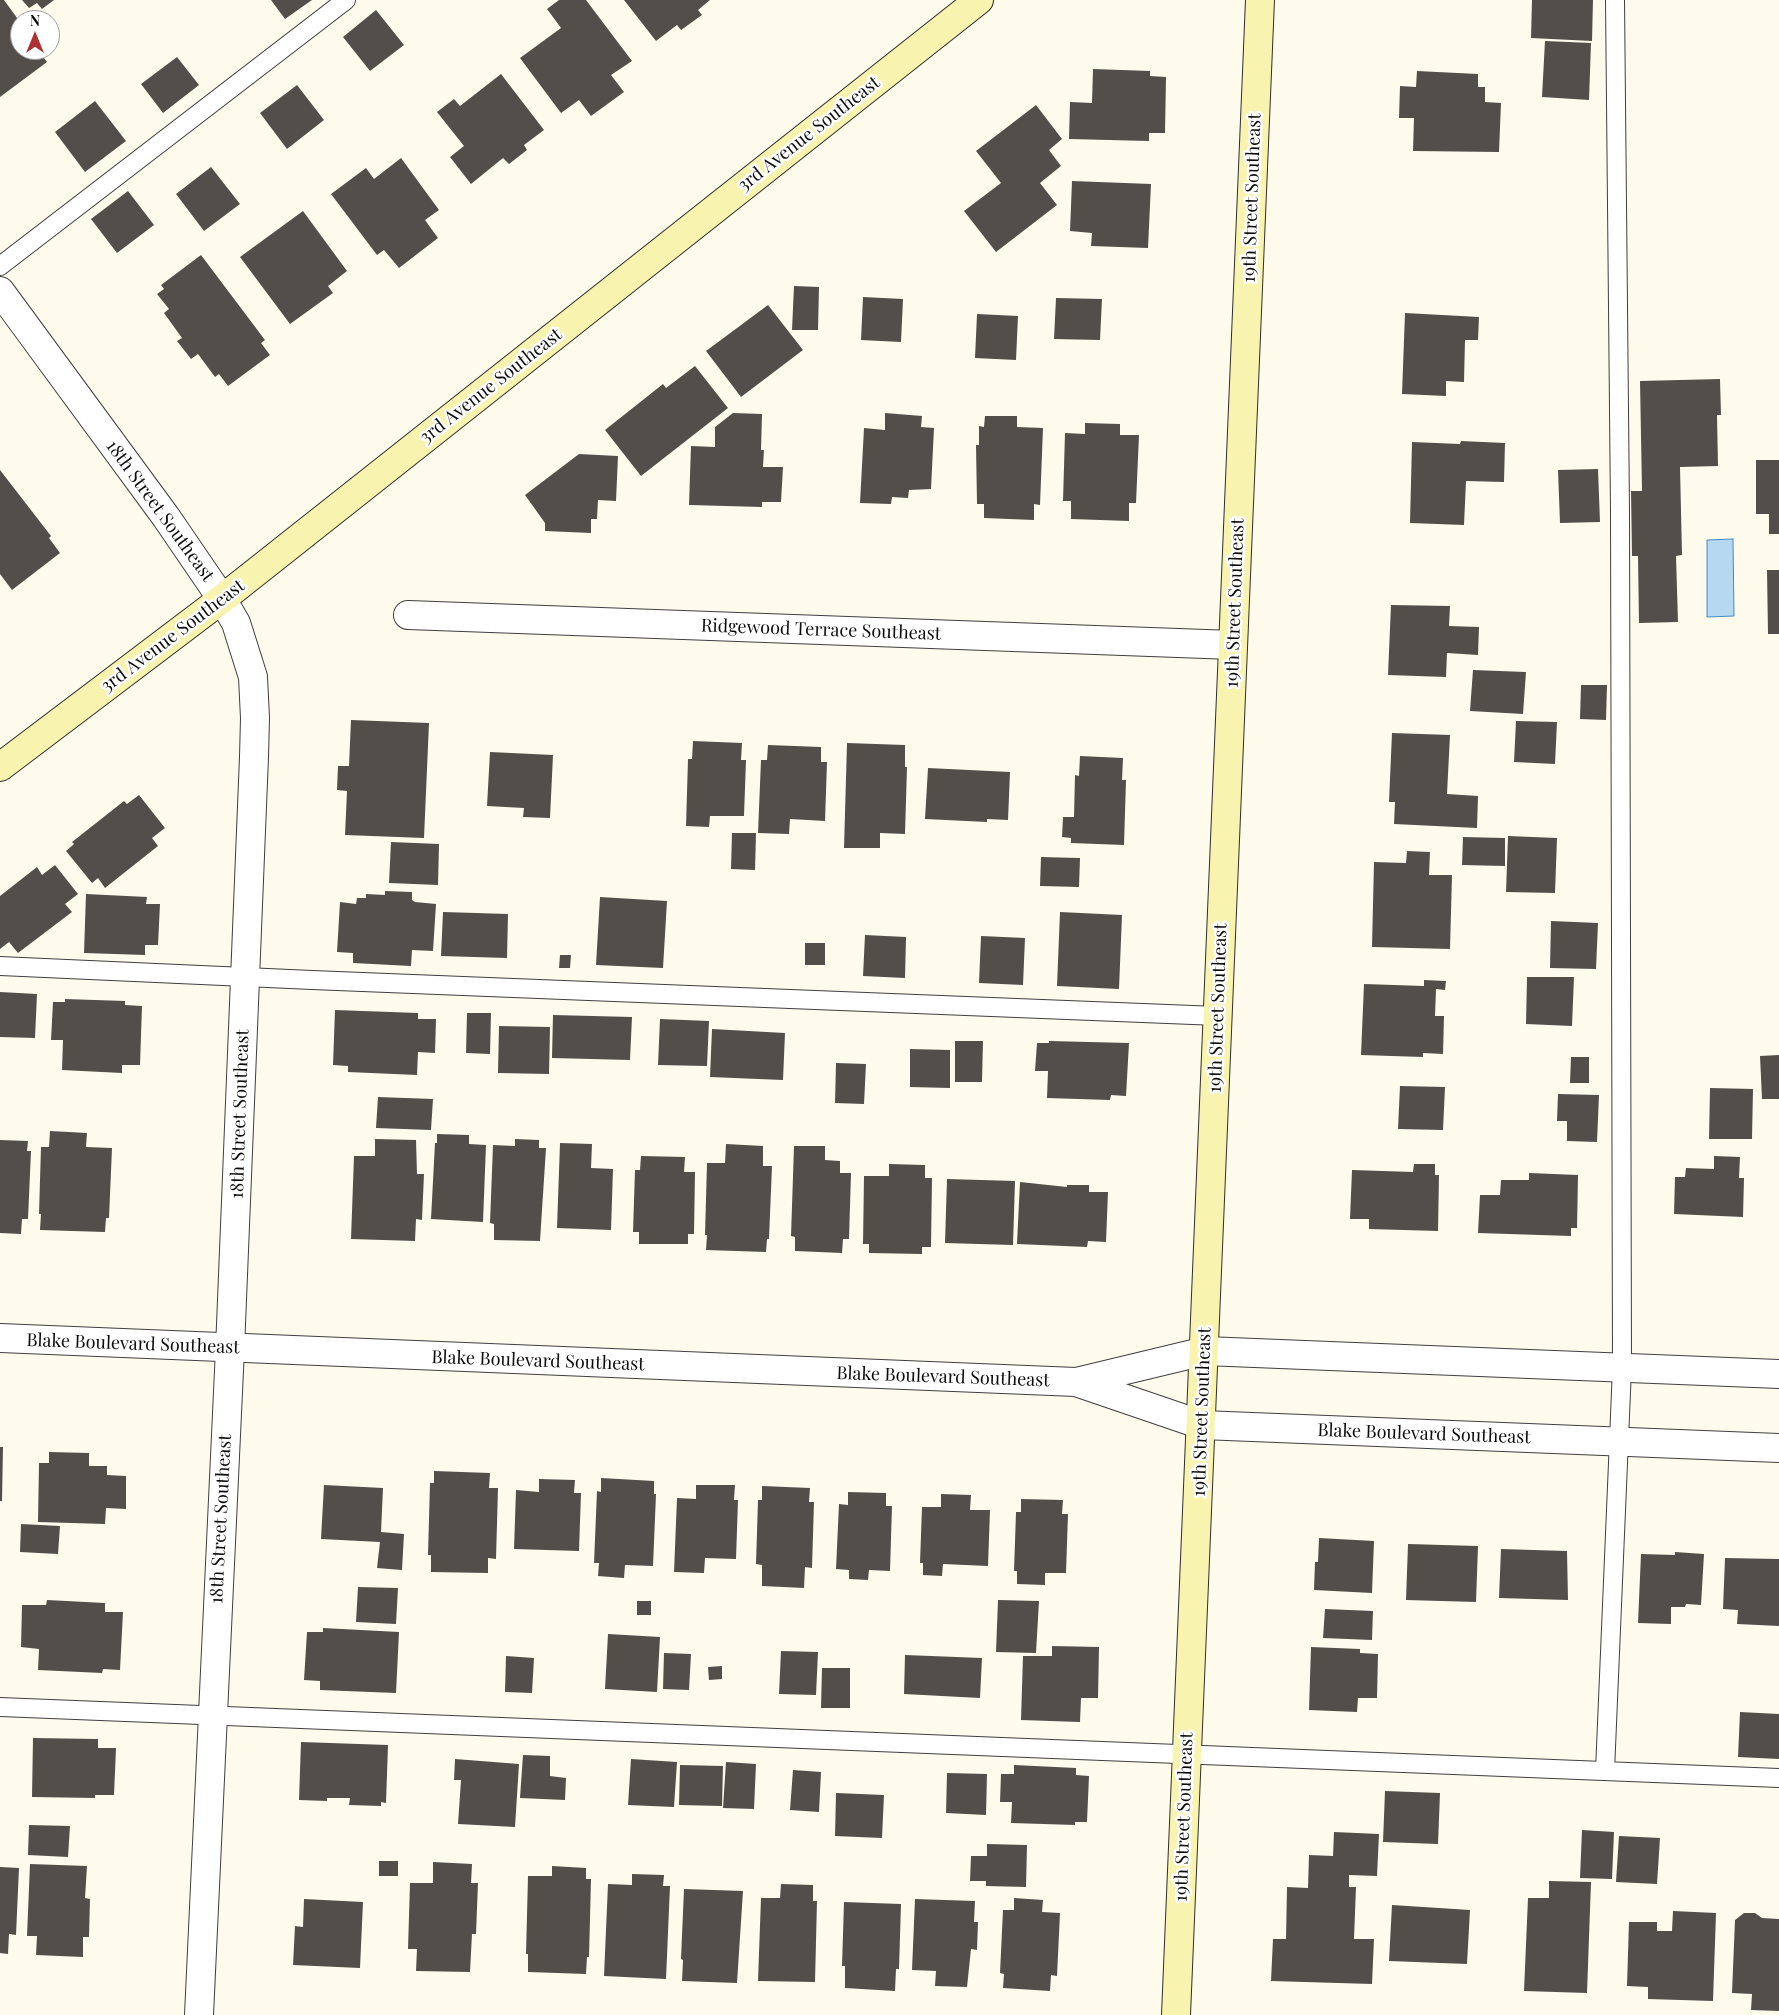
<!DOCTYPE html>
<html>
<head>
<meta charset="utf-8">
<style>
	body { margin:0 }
	#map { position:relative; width:1779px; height:2015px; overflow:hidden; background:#fefbed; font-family:"Playfair Display",serif }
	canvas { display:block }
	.north { position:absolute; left:10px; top:10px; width:50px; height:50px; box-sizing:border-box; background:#fff; border:1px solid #9e9e9e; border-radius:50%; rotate:0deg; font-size:14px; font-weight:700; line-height:20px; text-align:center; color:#0c0c0c }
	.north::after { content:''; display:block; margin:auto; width:18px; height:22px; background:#b03031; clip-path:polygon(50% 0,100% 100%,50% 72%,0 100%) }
</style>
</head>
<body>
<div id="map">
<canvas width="1779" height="2015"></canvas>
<div class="north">N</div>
</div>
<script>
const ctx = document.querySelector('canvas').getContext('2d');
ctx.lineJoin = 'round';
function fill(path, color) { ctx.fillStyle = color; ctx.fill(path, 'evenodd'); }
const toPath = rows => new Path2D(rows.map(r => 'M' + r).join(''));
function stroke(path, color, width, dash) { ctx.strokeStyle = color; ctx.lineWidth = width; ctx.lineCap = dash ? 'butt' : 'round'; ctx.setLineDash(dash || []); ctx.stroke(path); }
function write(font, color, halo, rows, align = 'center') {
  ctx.font = font + ' "Playfair Display",serif'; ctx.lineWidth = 5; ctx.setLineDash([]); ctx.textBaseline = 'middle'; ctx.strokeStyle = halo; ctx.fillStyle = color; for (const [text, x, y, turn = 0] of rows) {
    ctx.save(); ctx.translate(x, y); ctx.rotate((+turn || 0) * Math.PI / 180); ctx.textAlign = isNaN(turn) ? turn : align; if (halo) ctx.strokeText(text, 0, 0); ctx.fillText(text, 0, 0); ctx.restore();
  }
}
const water = toPath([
	[1733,539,1734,616,1707,617,1707,540,1733,539]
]);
fill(water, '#b6d8f1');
stroke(water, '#438ac2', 1);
fill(toPath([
	[0,0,4,0,20,22,20,50,38,50,47,62,0,97],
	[22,0,54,0,42,9,37,3,29,8],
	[271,0,312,0,285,19],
	[559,0,586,0,632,61,611,75,624,92,591,116,579,100,561,113,520,58,561,28,547,9],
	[624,0,710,0,698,10,702,15,681,30,677,25,656,41],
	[1532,0,1593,0,1592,41,1531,38],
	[376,10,404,45,370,71,343,37],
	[1545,41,1591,43,1589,100,1542,97],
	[177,57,199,85,163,113,141,84],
	[1093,69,1150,71,1150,76,1166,77,1165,133,1149,133,1149,141,1069,139,1070,102,1092,103],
	[1417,71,1478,74,1478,87,1485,87,1485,102,1501,103,1499,152,1413,151,1414,118,1399,118,1400,86,1416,87],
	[501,74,544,130,524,145,527,150,509,164,503,158,471,184,450,157,464,146,437,112,454,99,460,106],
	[297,85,324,120,287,149,260,113],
	[95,101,126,141,85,172,55,132],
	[1036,105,1062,139,1049,150,1061,166,1040,183,1057,205,996,252,964,211,1001,183,976,151],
	[401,158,439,210,425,220,438,238,399,268,384,250,377,255,331,194,366,168,374,179],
	[211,167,240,204,204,231,176,194],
	[1072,181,1151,184,1148,248,1091,246,1092,233,1070,231],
	[128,191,154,225,117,253,91,219],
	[303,211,347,271,328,286,333,293,290,324,240,257],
	[201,255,265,340,261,343,270,355,228,386,219,374,215,377,198,354,191,359,177,341,182,338,164,313,169,309,157,294,164,289,161,285],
	[794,286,819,287,818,330,792,330],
	[863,297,903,299,901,342,861,340],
	[1056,298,1102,299,1100,340,1054,339],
	[768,305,803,350,741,397,706,351],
	[1405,313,1479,317,1478,340,1465,340,1464,382,1446,381,1446,396,1402,394],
	[977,314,1018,316,1016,360,975,358],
	[695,366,728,408,641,476,605,430,663,384,666,388],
	[1720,379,1721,415,1717,415,1718,466,1680,467,1682,555,1676,556,1678,622,1639,623,1638,556,1632,556,1631,491,1642,491,1640,381],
	[733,413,762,414,761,450,764,450,763,467,783,467,781,502,762,502,762,507,689,505,691,446,715,447,715,427],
	[885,413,922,416,921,427,934,428,931,489,909,490,908,498,892,497,891,504,860,503,864,428,885,430],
	[985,416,1017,416,1017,427,1043,428,1040,505,1034,504,1034,520,984,518,984,504,977,504,976,445,979,445,979,426,984,427],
	[1085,423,1120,424,1120,435,1139,435,1136,503,1129,503,1129,521,1071,519,1071,501,1063,501,1065,433,1085,434],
	[1461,441,1505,443,1504,482,1466,481,1464,525,1410,523,1412,442,1460,444],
	[579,454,618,456,616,501,598,500,597,519,591,519,591,533,545,531,545,523,525,495],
	[1756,460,1779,460,1779,534,1769,534,1769,514,1756,514],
	[1598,469,1600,522,1560,523,1558,470],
	[0,470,51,536,49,538,60,553,12,590,0,574],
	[1767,570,1779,570,1779,634,1768,634],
	[1391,605,1450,606,1449,626,1479,627,1478,655,1447,653,1446,677,1388,675],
	[1473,670,1526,672,1523,714,1470,711],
	[1581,685,1607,685,1606,720,1580,719],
	[351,720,429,723,424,838,345,835,347,791,337,790,338,766,349,766],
	[1516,721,1557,722,1555,764,1514,762],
	[1392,733,1450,735,1447,794,1478,796,1477,828,1394,824,1395,802,1389,802],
	[693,741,742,743,741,760,746,760,744,816,710,816,709,827,686,826,688,759,692,759],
	[847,743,905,745,905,767,907,767,905,834,880,833,880,848,844,848],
	[768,745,821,747,821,762,827,762,825,821,790,819,789,834,758,833,761,760,767,760],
	[490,752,553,755,550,818,523,817,524,808,487,806],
	[1080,756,1123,758,1122,780,1126,780,1124,845,1071,843,1071,838,1062,837,1063,817,1074,817,1075,775,1079,776],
	[928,768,1010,772,1008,820,987,819,987,822,925,819],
	[139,795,165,828,152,838,158,846,105,888,98,878,92,883,66,851,74,844,72,842,124,801,127,804],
	[732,833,756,833,755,870,731,869],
	[1508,836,1557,838,1555,893,1506,892],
	[1463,837,1505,838,1505,866,1462,865],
	[391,842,439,844,438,885,389,883],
	[1407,851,1430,852,1429,875,1452,875,1450,949,1372,947,1374,862,1406,863],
	[1041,857,1080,858,1079,887,1040,886],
	[55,865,78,894,65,904,72,912,18,953,9,942,0,949,0,896,37,867,42,875],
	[385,891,412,892,412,900,415,902,436,904,433,951,412,950,411,966,353,963,353,953,337,952,340,902,356,904,357,898,366,898,366,894,385,895],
	[86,894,147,897,146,904,160,904,158,945,145,945,145,955,84,953],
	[600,897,667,901,663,968,596,965],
	[443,912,508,914,507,958,441,956],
	[1060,912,1122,915,1119,989,1057,986],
	[1551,921,1598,923,1596,969,1550,968],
	[865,935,906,937,905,978,863,976],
	[981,936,1025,938,1023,985,979,983],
	[805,943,825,943,825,965,805,965],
	[560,955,571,955,570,968,559,968],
	[1527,977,1574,977,1572,1026,1526,1024],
	[1424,980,1446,981,1445,990,1436,989,1435,1016,1444,1016,1443,1054,1423,1053,1423,1057,1361,1055,1364,984,1424,986],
	[0,992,37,994,35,1038,0,1037],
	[65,999,125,1001,125,1005,142,1006,140,1065,122,1065,122,1073,62,1070,63,1040,51,1040,53,1002,65,1002],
	[335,1010,418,1013,418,1019,436,1019,435,1053,418,1052,417,1075,348,1072,348,1066,333,1065],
	[467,1013,491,1013,490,1054,466,1053],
	[553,1015,632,1017,630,1060,552,1058],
	[660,1019,709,1021,707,1066,658,1065],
	[499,1026,550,1027,549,1074,498,1073],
	[712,1029,785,1033,783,1080,710,1077],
	[955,1041,983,1041,982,1082,955,1082],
	[1049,1041,1129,1043,1126,1096,1111,1095,1110,1100,1047,1098,1048,1071,1035,1071,1037,1043,1049,1043],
	[910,1049,950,1050,950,1088,910,1087],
	[1779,1055,1779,1099,1762,1099,1760,1056],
	[1571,1057,1589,1057,1589,1083,1570,1083],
	[836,1063,866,1064,864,1104,835,1103],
	[1400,1086,1445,1087,1443,1130,1398,1129],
	[1710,1088,1753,1089,1752,1139,1709,1139],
	[1558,1094,1599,1095,1597,1142,1567,1141,1567,1121,1557,1121],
	[378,1097,433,1099,431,1130,376,1128],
	[50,1131,87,1133,86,1147,112,1148,109,1218,106,1218,105,1232,40,1230,41,1214,39,1214,41,1147,49,1147],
	[437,1134,469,1135,469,1144,486,1145,483,1222,431,1219,435,1143,437,1143],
	[375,1139,416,1140,417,1174,424,1174,422,1220,416,1219,415,1241,351,1239,354,1156,375,1156],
	[515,1139,539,1140,539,1148,546,1148,540,1241,494,1240,494,1224,490,1223,493,1145,515,1146],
	[0,1140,28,1141,27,1151,31,1151,28,1219,22,1219,21,1234,0,1233],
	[560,1143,592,1144,591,1168,613,1169,611,1230,557,1228],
	[726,1144,763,1146,763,1166,772,1166,769,1239,767,1239,766,1252,706,1250,707,1235,705,1235,707,1163,725,1163],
	[794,1146,825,1146,825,1160,840,1161,840,1173,851,1173,849,1239,843,1239,842,1253,795,1251,795,1237,791,1236],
	[641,1156,685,1157,684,1172,695,1172,694,1234,688,1234,688,1244,639,1244,639,1232,633,1232,635,1170,640,1170],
	[1714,1156,1740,1157,1739,1178,1744,1178,1743,1217,1674,1214,1675,1177,1685,1177,1686,1168,1714,1169],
	[889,1164,925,1165,925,1178,932,1178,931,1247,922,1247,922,1254,869,1253,869,1244,863,1244,864,1176,889,1176],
	[1414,1164,1435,1164,1435,1175,1439,1175,1438,1231,1369,1229,1369,1219,1350,1219,1352,1170,1413,1172],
	[1529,1173,1578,1175,1577,1228,1571,1228,1571,1236,1478,1233,1480,1195,1500,1195,1501,1180,1529,1180],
	[947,1179,1015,1181,1013,1245,945,1243],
	[1020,1182,1067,1187,1067,1185,1089,1185,1089,1192,1108,1192,1106,1242,1088,1241,1087,1247,1017,1244],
	[0,1447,3,1447,2,1501,0,1501],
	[49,1452,89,1453,89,1466,107,1466,107,1475,126,1476,126,1509,106,1508,105,1524,38,1522,39,1463,49,1463],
	[434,1471,490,1473,489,1488,498,1488,496,1559,488,1558,488,1573,431,1572,431,1555,428,1555,430,1483,434,1483],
	[601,1478,654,1481,654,1494,656,1494,653,1566,625,1565,624,1578,598,1576,599,1563,594,1563,597,1491,601,1492],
	[539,1479,575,1480,574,1493,581,1493,579,1551,514,1549,516,1490,539,1492],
	[324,1485,383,1488,381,1532,404,1534,402,1570,377,1568,380,1542,321,1539],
	[696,1485,735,1485,734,1500,738,1500,736,1559,705,1558,704,1573,674,1572,677,1498,696,1499],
	[762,1486,810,1488,809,1502,814,1502,812,1568,805,1567,804,1588,762,1586,762,1565,756,1564,758,1500,762,1500],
	[848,1492,886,1493,886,1506,892,1506,890,1571,869,1570,868,1580,849,1579,849,1570,836,1569,839,1504,848,1505],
	[941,1494,971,1495,970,1510,990,1510,988,1566,943,1564,942,1576,923,1575,923,1563,920,1563,922,1507,941,1507],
	[1021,1499,1063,1500,1062,1514,1068,1514,1066,1573,1045,1573,1045,1585,1017,1584,1017,1571,1014,1571,1016,1512,1021,1512],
	[21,1524,60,1526,58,1554,20,1552],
	[1319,1538,1374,1541,1372,1593,1314,1590,1315,1562,1318,1562],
	[1408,1544,1478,1546,1476,1602,1406,1600],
	[1501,1549,1567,1551,1568,1600,1499,1598],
	[1675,1552,1704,1554,1701,1605,1686,1604,1685,1607,1671,1607,1671,1624,1638,1623,1641,1554,1675,1555],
	[1725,1558,1779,1559,1779,1626,1737,1624,1738,1610,1723,1609],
	[358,1587,398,1588,396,1624,356,1622],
	[47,1600,105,1603,105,1612,123,1612,120,1670,103,1669,102,1673,38,1670,39,1649,21,1647,22,1605,46,1605],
	[998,1600,1039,1601,1036,1653,996,1652],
	[637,1601,651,1601,651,1615,637,1615],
	[1325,1609,1373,1611,1372,1640,1323,1638],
	[323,1628,399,1632,396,1693,320,1690,320,1681,304,1680,307,1632,323,1632],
	[608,1634,660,1637,657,1692,605,1689],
	[1052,1646,1099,1647,1098,1698,1081,1698,1080,1722,1021,1720,1023,1656,1052,1656],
	[1311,1647,1360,1649,1360,1653,1378,1654,1377,1698,1358,1698,1357,1712,1309,1710],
	[781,1651,818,1652,816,1695,779,1694],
	[664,1653,691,1654,689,1690,663,1689],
	[905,1655,982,1658,980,1698,904,1694],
	[506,1656,534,1658,532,1693,505,1692],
	[722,1666,722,1679,709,1680,708,1667],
	[822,1668,850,1668,850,1708,821,1708],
	[1740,1712,1779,1714,1779,1759,1738,1757],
	[33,1738,98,1739,98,1748,116,1748,114,1795,95,1795,95,1798,32,1797],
	[301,1742,388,1745,386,1803,381,1802,381,1806,349,1805,350,1798,327,1798,327,1801,299,1800],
	[523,1755,550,1756,550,1776,566,1778,565,1800,520,1798],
	[455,1759,519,1764,515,1827,458,1824,461,1780,454,1780],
	[631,1759,677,1762,674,1807,628,1805],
	[726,1762,756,1764,754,1809,723,1808],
	[680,1765,723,1766,722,1806,679,1805],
	[1014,1765,1076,1768,1076,1775,1089,1776,1087,1822,1075,1822,1075,1825,1011,1823,1012,1802,1000,1802,1001,1774,1014,1774],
	[793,1770,821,1772,819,1812,790,1810],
	[947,1773,987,1774,986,1815,946,1813],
	[1385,1791,1440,1793,1438,1844,1383,1842],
	[836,1793,884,1795,882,1838,835,1836],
	[29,1825,70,1826,68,1857,28,1855],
	[1582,1830,1614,1832,1612,1879,1580,1878],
	[1334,1832,1379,1834,1377,1876,1349,1875,1349,1887,1356,1887,1354,1939,1374,1939,1372,1984,1271,1981,1273,1939,1286,1939,1287,1887,1308,1888,1309,1855,1333,1856],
	[1619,1836,1660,1838,1657,1884,1616,1882],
	[987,1844,1027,1845,1026,1887,986,1886,986,1881,970,1881,971,1856,987,1856],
	[379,1861,398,1861,398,1876,379,1876],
	[433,1862,472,1864,471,1883,478,1883,476,1934,472,1934,470,1972,416,1971,417,1949,408,1949,410,1883,433,1883],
	[30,1864,87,1866,85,1898,90,1899,89,1937,83,1937,83,1957,36,1955,37,1936,27,1936],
	[552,1866,586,1868,586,1879,591,1879,589,1957,587,1957,586,1974,528,1972,528,1954,526,1954,528,1876,552,1876],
	[0,1867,19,1868,16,1935,9,1934,8,1954,0,1953],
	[632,1874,664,1875,663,1886,670,1886,666,1979,604,1976,608,1884,632,1885],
	[1549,1881,1591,1882,1587,1993,1524,1991,1528,1898,1549,1898],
	[781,1884,813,1885,813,1901,817,1901,815,1982,758,1981,761,1898,780,1898],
	[684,1889,743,1891,737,1983,682,1981,683,1960,681,1959],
	[1014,1898,1043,1900,1042,1912,1060,1913,1057,1976,1051,1975,1050,1991,1003,1988,1004,1974,1000,1973,1003,1910,1014,1910],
	[304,1899,363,1902,360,1968,293,1965,295,1926,303,1927],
	[915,1899,975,1901,974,1922,978,1922,977,1950,971,1949,967,1987,935,1986,936,1971,912,1970],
	[844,1902,901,1904,899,1969,896,1969,895,1991,845,1988,845,1966,842,1966],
	[1392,1905,1470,1910,1467,1964,1389,1961],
	[1673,1911,1716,1913,1713,2001,1648,1999,1648,1987,1627,1986,1629,1922,1657,1922,1657,1931,1672,1931],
	[1744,1913,1755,1913,1762,1918,1779,1919,1779,2011,1751,2010,1752,1994,1732,1993,1735,1920]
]), '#544e4a');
const service = toPath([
	[0,266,346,0],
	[0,966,312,980,1218,1016],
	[0,1707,1779,1778],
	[1605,1771,1622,1368,1620,512,1615,0]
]);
const minor = toPath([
	[0,291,166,517,222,599,236,623,253,677,255,718,254,757,230,1349,199,2015],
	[408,615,1233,645]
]);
const tertiary = toPath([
	[0,1338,1076,1382,1205,1351,1779,1374],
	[1076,1382,1202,1425,1779,1448]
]);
const secondary = toPath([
	[0,767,222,599,979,0],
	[1176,2015,1260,0]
]);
stroke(service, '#3f3f3f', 20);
stroke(minor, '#3f3f3f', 30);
stroke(tertiary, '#3f3f3f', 30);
stroke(secondary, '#2e2e2e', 30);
stroke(service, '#fff', 18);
stroke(minor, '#fff', 28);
stroke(tertiary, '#fff', 28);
stroke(secondary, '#f8f3ae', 28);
write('18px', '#0c0c0c', '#fff', [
	["3rd Avenue Southeast",809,134,-38],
	["19th Street Southeast",1252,198,-88],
	["3rd Avenue Southeast",491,386,-38],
	["18th Street Southeast",160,511,54],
	["19th Street Southeast",1235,603,-88],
	["Ridgewood Terrace Southeast",821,630,2],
	["3rd Avenue Southeast",173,636,-37],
	["19th Street Southeast",1218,1008,-88],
	["18th Street Southeast",240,1114,-88],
	["Blake Boulevard Southeast",133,1344,2],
	["Blake Boulevard Southeast",538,1361,2],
	["Blake Boulevard Southeast",943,1377,2],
	["19th Street Southeast",1202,1412,-88],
	["Blake Boulevard Southeast",1424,1434,2],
	["18th Street Southeast",221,1519,-87],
	["19th Street Southeast",1184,1817,-88]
]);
</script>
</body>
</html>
